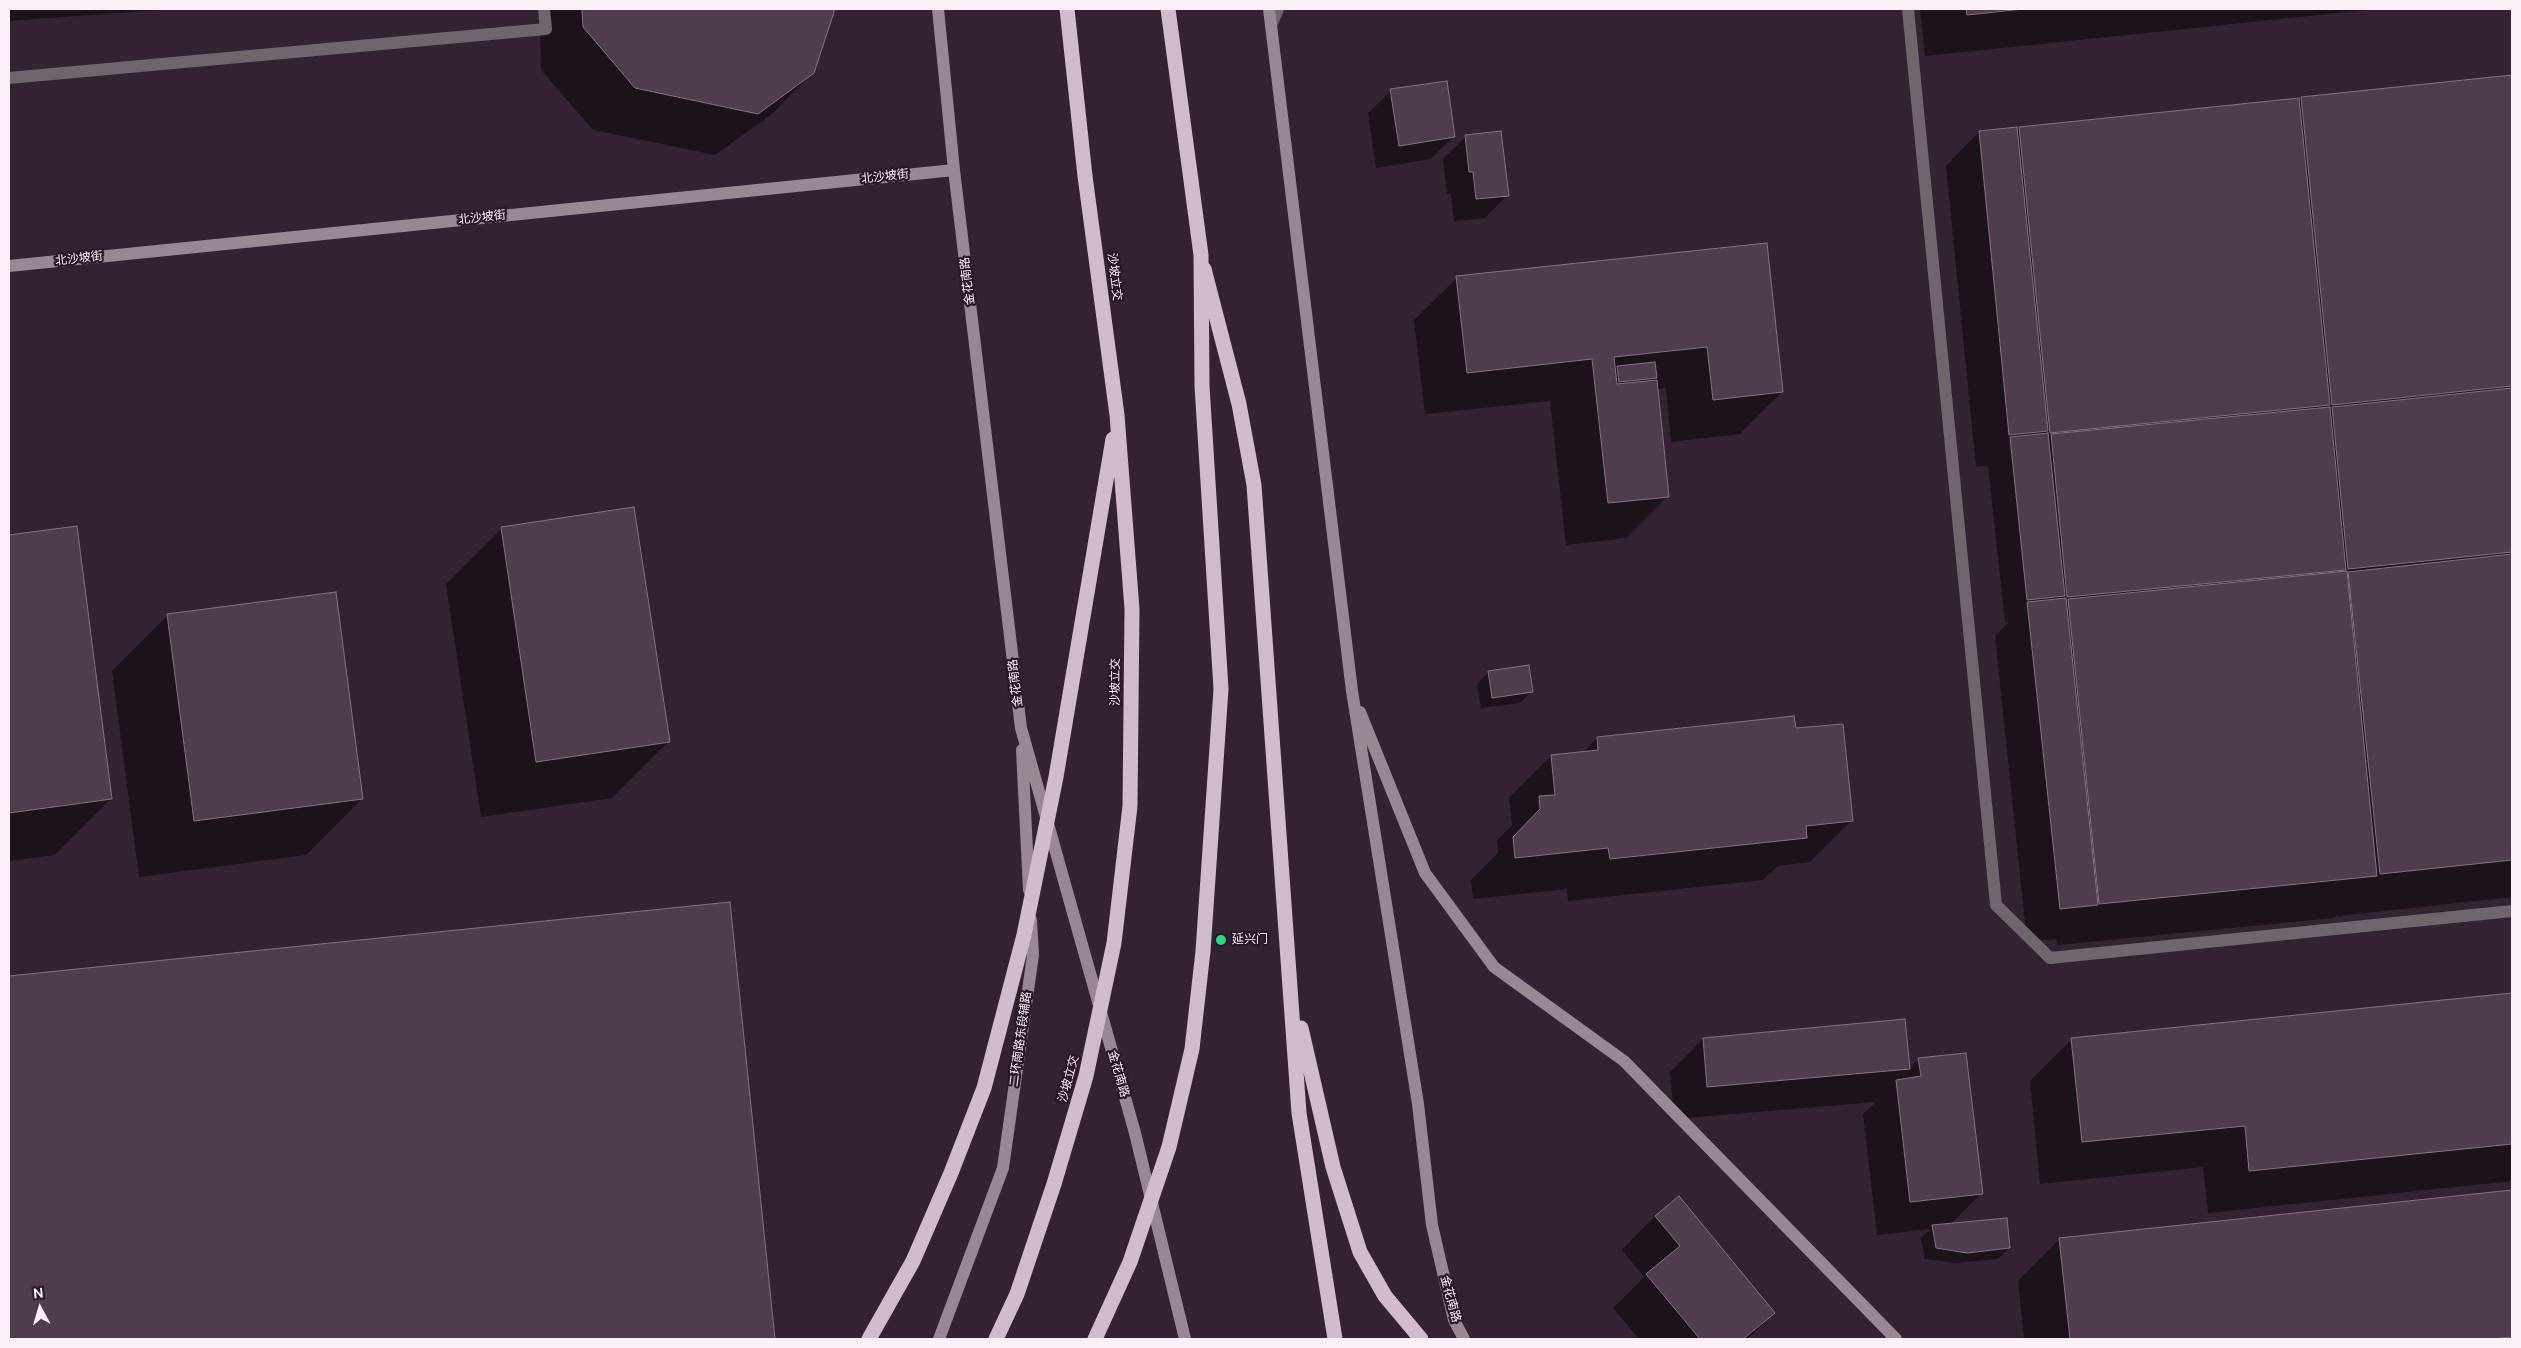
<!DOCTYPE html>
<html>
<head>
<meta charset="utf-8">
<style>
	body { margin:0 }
	#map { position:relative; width:2521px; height:1348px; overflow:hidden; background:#332231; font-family:"DM Sans",sans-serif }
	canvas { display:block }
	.frame { position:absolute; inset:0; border:10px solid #fbeff8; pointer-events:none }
	.north { position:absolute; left:15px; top:1283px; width:50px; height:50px; -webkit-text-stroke:4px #291927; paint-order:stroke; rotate:354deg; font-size:14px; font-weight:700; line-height:20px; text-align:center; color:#fbeff8 }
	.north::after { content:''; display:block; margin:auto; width:18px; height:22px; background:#fbeff8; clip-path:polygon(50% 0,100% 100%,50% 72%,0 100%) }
</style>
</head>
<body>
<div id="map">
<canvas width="2521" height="1348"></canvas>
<div class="frame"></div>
<div class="north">N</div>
</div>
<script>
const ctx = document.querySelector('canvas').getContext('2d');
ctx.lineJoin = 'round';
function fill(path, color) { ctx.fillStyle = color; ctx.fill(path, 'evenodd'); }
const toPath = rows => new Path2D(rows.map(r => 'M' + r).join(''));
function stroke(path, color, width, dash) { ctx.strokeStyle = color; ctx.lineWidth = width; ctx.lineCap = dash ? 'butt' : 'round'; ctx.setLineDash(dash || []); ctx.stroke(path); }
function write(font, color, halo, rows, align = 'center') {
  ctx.font = font + ' "DM Sans","Noto Sans SC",sans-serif'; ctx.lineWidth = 4.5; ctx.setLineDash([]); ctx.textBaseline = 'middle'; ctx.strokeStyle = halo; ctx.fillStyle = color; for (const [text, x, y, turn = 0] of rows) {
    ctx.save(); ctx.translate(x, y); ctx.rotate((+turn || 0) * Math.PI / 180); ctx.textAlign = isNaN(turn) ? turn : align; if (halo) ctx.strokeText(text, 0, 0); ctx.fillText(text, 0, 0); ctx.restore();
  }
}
fill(toPath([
	[9,9,172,9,9,21],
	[540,9,833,9,833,12,813,72,771,115,715,155,593,130,541,70],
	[1920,9,2377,9,1925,56],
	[2512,76,2512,897,2338,916,2338,914,2334,918,2057,945,2056,939,2027,942,1995,636,2009,622,2005,622,1988,466,1976,467,1946,166,1979,132,2016,129,2016,131,2019,128,2298,101,2301,98],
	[1391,91,1454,136,1431,159,1376,168,1368,113],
	[1466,136,1508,195,1485,218,1454,221,1451,194,1447,194,1443,159],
	[1766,244,1782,392,1740,434,1671,442,1666,388,1657,389,1668,496,1626,538,1566,545,1550,401,1425,414,1414,320,1457,278],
	[76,528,111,799,55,855,9,861,9,537],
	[502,528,668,742,612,798,481,817,446,584],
	[168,615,362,799,306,855,139,877,112,671],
	[1489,672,1531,692,1520,703,1481,708,1477,684],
	[1795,729,1852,820,1810,862,1778,866,1763,880,1568,901,1567,889,1473,899,1471,880,1498,853,1497,840,1512,825,1509,798,1551,756,1583,753,1597,738],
	[729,903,774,1339,9,1339,9,978],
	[2512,994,2512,1181,2208,1213,2203,1167,2040,1184,2030,1081,2072,1039],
	[1703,1039,1909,1069,1919,1059,1982,1193,1950,1225,2009,1248,1998,1259,1955,1263,1925,1259,1921,1238,1931,1229,1877,1235,1863,1114,1876,1102,1674,1119,1670,1072],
	[2512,1191,2512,1339,2024,1339,2018,1281,2060,1239],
	[1655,1216,1774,1313,1748,1339,1639,1339,1613,1308,1644,1277,1622,1250]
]), '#0007');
const building = toPath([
	[582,9,834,9,834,12,814,73,758,114,635,88,583,27,582,9],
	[1966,9,2024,9,1967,15,1966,9],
	[2512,75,2512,386,2332,405,2301,97,2512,75],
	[1447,81,1455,137,1399,146,1390,89,1447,81],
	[2299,98,2330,405,2050,433,2019,127,2299,98],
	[2017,127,2048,431,2009,435,1979,131,2017,127],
	[1501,131,1509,196,1476,199,1473,172,1469,172,1465,135,1501,131],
	[1767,243,1783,392,1713,400,1707,347,1614,357,1617,384,1657,380,1669,497,1608,503,1592,359,1467,373,1456,276,1767,243],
	[1655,362,1657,378,1619,382,1617,366,1655,362],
	[2512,388,2512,552,2348,569,2332,407,2512,388],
	[2330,407,2346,570,2067,597,2051,434,2330,407],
	[2048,433,2065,596,2027,600,2010,437,2048,433],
	[634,507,670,742,536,762,501,527,634,507],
	[77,526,112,799,9,813,9,535,77,526],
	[2512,554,2512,860,2380,874,2348,572,2512,554],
	[2347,571,2377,876,2099,904,2068,599,2347,571],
	[336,592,363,799,194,821,167,614,336,592],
	[2066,598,2098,905,2060,909,2027,602,2066,598],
	[1529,665,1533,692,1492,698,1488,671,1529,665],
	[1794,716,1796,728,1843,724,1853,821,1806,826,1807,838,1610,859,1608,848,1515,858,1513,837,1540,809,1539,796,1555,795,1551,755,1598,750,1597,737,1794,716],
	[730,902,775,1339,9,1339,9,976,730,902],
	[2512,993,2512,1144,2249,1171,2245,1126,2082,1142,2071,1038,2512,993],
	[1905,1019,1910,1069,1707,1087,1703,1038,1905,1019],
	[1966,1053,1983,1194,1910,1202,1896,1080,1921,1076,1918,1058,1966,1053],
	[2512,1190,2512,1337,2493,1339,2070,1339,2059,1238,2512,1190],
	[1679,1196,1775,1313,1743,1339,1700,1339,1646,1274,1680,1246,1655,1216,1679,1196],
	[2007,1218,2010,1248,1967,1253,1936,1248,1932,1225,2007,1218]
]);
fill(building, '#4f3c4c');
stroke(building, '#877283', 1);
stroke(toPath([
	[9,78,546,29,544,9]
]), '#6f666d', 12);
stroke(toPath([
	[1908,9,1996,905,2050,958,2512,911],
	[1271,25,1278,9]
]), '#6f666d', 12);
stroke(toPath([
	[938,9,954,170,1021,728,1135,1133,1185,1339],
	[1269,9,1352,691,1418,1104,1432,1225,1454,1320,1464,1339],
	[9,266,954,170],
	[1360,712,1425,873,1494,967,1624,1061,1896,1339],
	[1022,750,1029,890],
	[939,1339,1003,1168,1033,955,1031,920]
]), '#978894', 12);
stroke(toPath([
	[1204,269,1239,404,1254,485,1299,1113,1335,1339],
	[1301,1028,1333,1167,1360,1252,1385,1296,1421,1339]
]), '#d2bbcd', 15);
stroke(toPath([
	[869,1339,913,1261,951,1173,984,1088,1024,935,1056,777,1113,439],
	[996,1339,1017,1294,1054,1184,1086,1076,1114,943,1130,806,1132,609,1117,415,1085,176,1067,9],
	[1095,1339,1130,1262,1169,1147,1192,1049,1203,951,1221,689,1202,386,1201,255,1168,9]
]), '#d2bbcd', 15);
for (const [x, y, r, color] of [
	[1221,940,6,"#29d885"]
]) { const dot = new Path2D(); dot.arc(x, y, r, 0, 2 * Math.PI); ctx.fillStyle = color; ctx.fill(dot); stroke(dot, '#291927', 2); }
write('12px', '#fbeff8', '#291927', [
	["北沙坡街",885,177,-6],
	["北沙坡街",482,218,-6],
	["北沙坡街",79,259,-6],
	["沙坡立交",1114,277,83],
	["金花南路",968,281,-97],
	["沙坡立交",1116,682,-90],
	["金花南路",1016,683,-97],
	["二环南路东段辅路",1021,1039,-82],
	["金花南路",1118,1074,74],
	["沙坡立交",1069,1079,-75],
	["金花南路",1450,1299,75]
]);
write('12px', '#fbeff8', '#291927', [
	["延兴门",1232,940]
], 'left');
</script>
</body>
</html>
